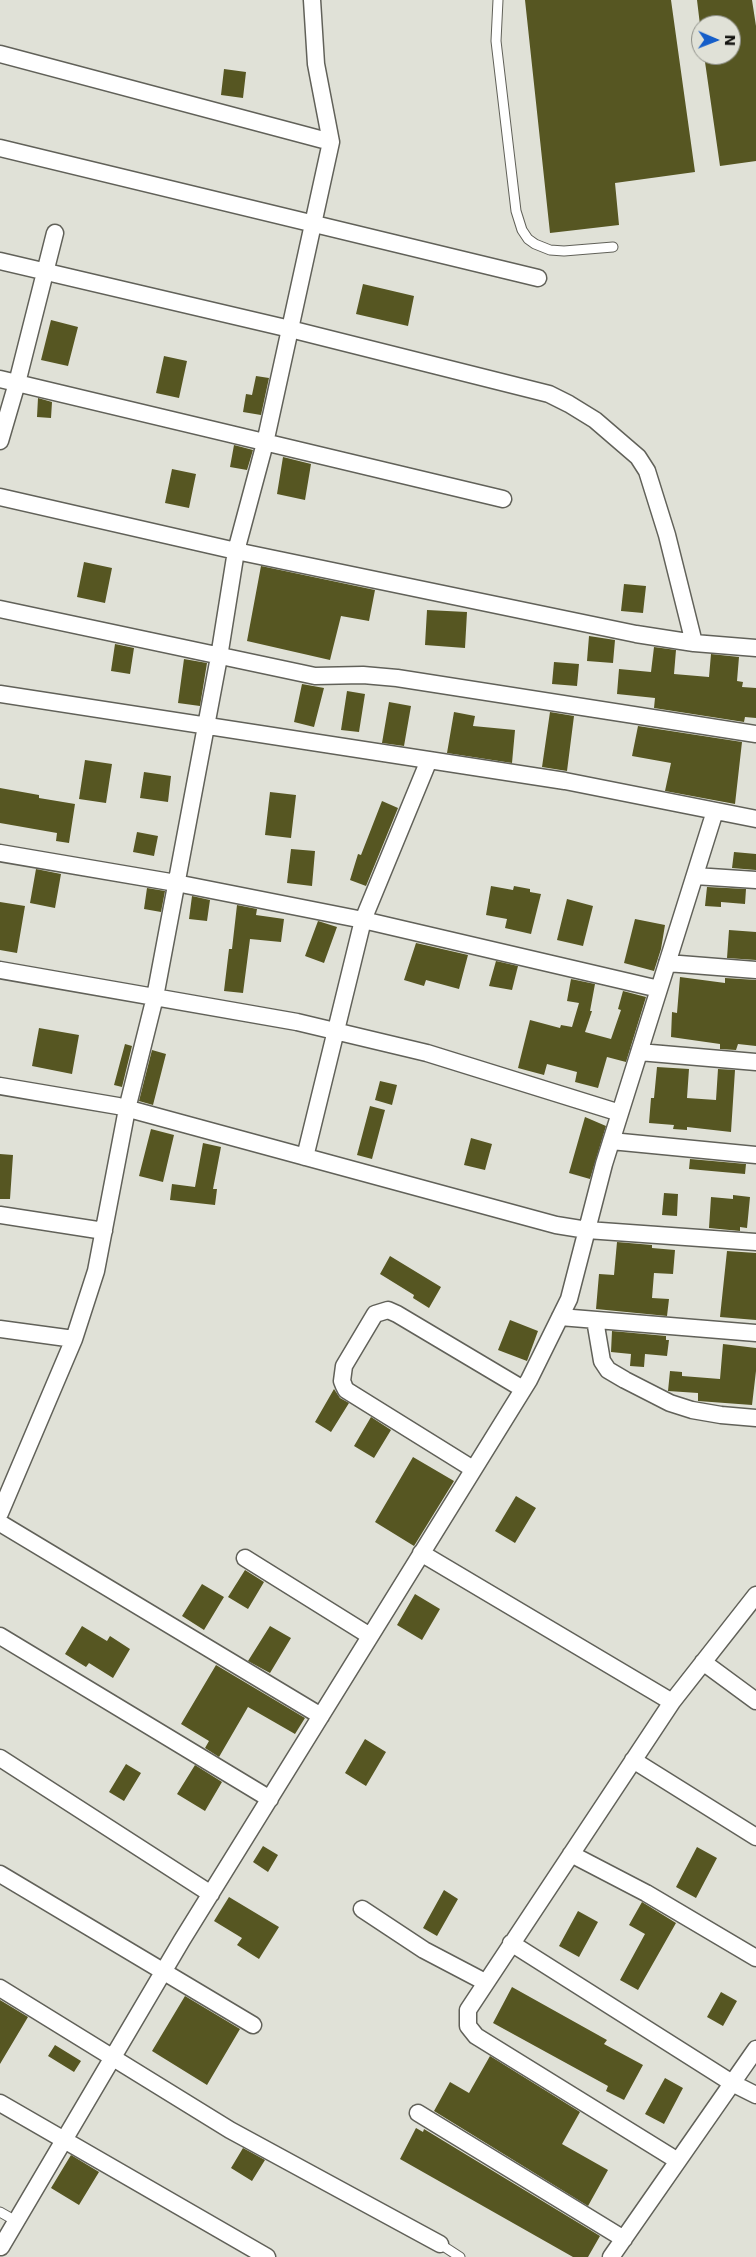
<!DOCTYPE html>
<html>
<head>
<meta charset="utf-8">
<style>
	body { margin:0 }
	#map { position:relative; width:756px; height:2257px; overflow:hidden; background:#e0e1d7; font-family:"DejaVu Sans",sans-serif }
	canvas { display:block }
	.north { position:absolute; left:691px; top:15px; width:50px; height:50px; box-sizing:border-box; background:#e0e1d7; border:1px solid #8d8e87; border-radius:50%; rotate:91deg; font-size:14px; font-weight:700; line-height:20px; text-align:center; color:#11110e }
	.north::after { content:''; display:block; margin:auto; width:18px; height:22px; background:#155ec9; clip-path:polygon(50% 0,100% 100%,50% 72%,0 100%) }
</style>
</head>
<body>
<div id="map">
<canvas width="756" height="2257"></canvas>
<div class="north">N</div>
</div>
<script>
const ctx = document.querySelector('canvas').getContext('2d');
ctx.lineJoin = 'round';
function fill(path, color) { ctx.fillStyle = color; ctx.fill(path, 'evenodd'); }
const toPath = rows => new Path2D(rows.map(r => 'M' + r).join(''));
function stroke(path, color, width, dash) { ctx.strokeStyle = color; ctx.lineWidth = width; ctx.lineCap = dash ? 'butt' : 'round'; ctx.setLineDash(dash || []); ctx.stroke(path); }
fill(toPath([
	[525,0,671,0,695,172,615,183,619,225,550,233],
	[697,0,752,0,756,26,756,161,720,166,704,55,731,55,731,25,700,25],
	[224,69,246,72,243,98,221,95],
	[363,284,414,296,408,326,356,314],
	[51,320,78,327,68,366,41,360],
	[164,356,187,361,179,398,156,393],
	[256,376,269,378,261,415,243,412,246,394,252,395],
	[38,398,52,402,51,418,37,417],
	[234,445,253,450,247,470,230,467],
	[283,457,311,464,305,500,277,494],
	[172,469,196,474,189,508,165,503],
	[84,562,112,568,105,603,77,597],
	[261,566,375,590,369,621,341,616,330,660,247,641],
	[624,584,646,586,643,613,621,611],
	[427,610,467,612,465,648,425,645],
	[589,636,615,640,613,663,587,661],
	[115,644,134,648,130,674,111,671],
	[654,647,676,650,674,674,709,677,711,654,739,657,737,681,743,682,742,687,756,688,756,718,745,717,744,722,654,708,655,698,617,694,619,669,651,672],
	[184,659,207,663,200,706,178,703],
	[554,662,579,664,577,686,552,684],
	[302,684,324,688,314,727,294,722],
	[347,691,365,694,359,732,341,730],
	[389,702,411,706,404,746,382,743],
	[454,712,475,716,473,726,515,730,512,763,447,753],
	[550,712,574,716,567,771,542,767],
	[638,726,742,742,735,804,665,791,671,763,632,756],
	[85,760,112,764,106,803,79,799],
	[144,772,171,776,168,802,140,798],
	[0,788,39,795,39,798,75,804,69,843,56,841,57,833,0,823],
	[270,792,296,795,291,838,265,835],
	[382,801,398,808,366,886,350,880,358,854,361,855],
	[137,832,158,836,154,856,133,852],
	[291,849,315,851,312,886,287,883],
	[734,852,756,854,756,870,732,868],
	[36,869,61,874,55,908,30,903],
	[491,886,513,890,514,886,530,889,530,892,541,894,531,934,505,928,507,919,486,915],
	[707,887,746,889,745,904,721,902,721,907,705,906],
	[147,888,165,891,161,912,144,909],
	[192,896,210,900,207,921,189,919],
	[567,899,593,906,583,946,557,940],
	[0,902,25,906,17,953,0,950],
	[237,905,257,909,256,915,284,919,281,942,250,939,243,993,224,991,229,949,232,949],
	[635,919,665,925,661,949,654,971,624,963],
	[318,921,337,927,324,963,305,956],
	[729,930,756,932,756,960,727,958],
	[416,943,468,955,459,989,426,980,424,986,404,980],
	[496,961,518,966,512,990,489,986],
	[680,977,725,983,725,978,756,980,756,1046,738,1044,736,1050,720,1049,720,1044,671,1037,672,1012,677,1013],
	[571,979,595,984,590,1011,592,1011,585,1032,611,1039,621,1010,618,1009,623,991,646,997,626,1062,607,1057,598,1088,575,1082,577,1072,547,1064,544,1075,518,1068,530,1020,560,1028,561,1025,572,1027,579,1003,567,1001],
	[39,1028,79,1035,72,1074,32,1066],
	[125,1044,132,1046,122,1087,114,1085],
	[152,1050,166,1054,153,1105,139,1101],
	[657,1067,689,1069,687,1098,716,1100,718,1069,735,1070,731,1132,687,1127,687,1130,673,1129,674,1125,649,1123,651,1098,654,1098],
	[380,1081,397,1085,392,1105,375,1100],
	[370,1106,385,1110,372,1159,357,1155],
	[585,1117,606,1126,590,1179,569,1173],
	[151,1129,174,1135,163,1182,139,1176],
	[471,1138,492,1144,485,1170,464,1165],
	[203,1143,221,1147,213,1189,217,1189,215,1205,170,1200,172,1184,195,1187],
	[0,1154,13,1155,10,1199,0,1199],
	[690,1159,746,1164,745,1174,689,1169],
	[664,1193,678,1194,677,1216,662,1215],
	[733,1195,750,1197,747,1228,740,1227,740,1231,709,1228,711,1197,733,1199],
	[617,1242,652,1245,652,1248,675,1250,673,1274,654,1273,652,1298,669,1299,667,1316,596,1309,599,1274,614,1275],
	[727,1251,756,1253,756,1320,720,1317],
	[390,1256,441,1287,429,1308,413,1298,414,1295,380,1274],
	[510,1320,538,1331,527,1361,498,1350],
	[612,1331,666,1336,666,1340,669,1340,667,1356,645,1354,644,1367,630,1366,631,1354,611,1352],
	[723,1344,756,1348,756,1371,752,1405,698,1401,698,1393,668,1391,670,1371,682,1372,682,1376,720,1379],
	[334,1389,340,1398,349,1403,331,1432,315,1422],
	[371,1417,391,1430,374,1458,354,1446],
	[413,1457,454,1481,414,1546,375,1522],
	[516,1496,536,1508,515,1543,495,1531],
	[245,1570,264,1582,248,1609,228,1597],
	[202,1584,224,1597,204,1630,182,1616],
	[415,1594,440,1609,422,1640,397,1625],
	[82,1626,107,1641,110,1636,130,1649,113,1678,89,1663,86,1667,65,1654],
	[270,1626,291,1638,270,1673,248,1661],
	[216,1665,305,1718,295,1734,248,1707,219,1757,205,1748,209,1741,181,1724],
	[365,1739,386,1752,366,1786,345,1773],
	[126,1764,141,1773,124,1801,109,1792],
	[195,1765,222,1782,205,1811,177,1794],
	[263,1846,278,1855,268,1872,253,1862],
	[697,1847,717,1858,696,1898,676,1887],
	[444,1890,458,1899,437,1936,423,1928],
	[229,1897,279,1927,259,1959,237,1945,242,1938,214,1921],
	[642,1902,676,1923,638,1990,620,1980,645,1934,629,1925],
	[578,1911,598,1922,579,1957,559,1946],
	[512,1987,607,2040,604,2044,643,2065,624,2100,606,2091,608,2086,493,2023],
	[721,1992,737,2001,723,2026,707,2017],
	[185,1996,240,2029,207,2085,152,2051],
	[0,2000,28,2017,0,2064],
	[55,2045,81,2061,74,2072,48,2056],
	[490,2056,580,2112,562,2144,608,2170,588,2206,434,2111,450,2082,469,2093],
	[665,2078,683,2088,664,2124,645,2114],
	[416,2128,423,2132,424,2129,600,2236,588,2257,573,2257,400,2159],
	[243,2148,265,2160,252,2181,231,2168],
	[71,2155,99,2172,79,2205,51,2188]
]), '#565622');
const lane = toPath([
	[498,0,496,41,516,211,522,230,528,239,535,244,550,250,564,251,613,247],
	[0,2212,16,2221],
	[440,2244,460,2257]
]);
const street = toPath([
	[312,0,316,64,331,142,265,443,236,551,636,634,694,643,756,648],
	[0,54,331,142],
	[0,148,538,278],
	[0,261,290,329,549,394,569,404,595,420,638,457,647,471,667,535,694,643],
	[0,379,503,499],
	[0,441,17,383,55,233],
	[0,497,236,551,219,657,155,997,127,1109,96,1271,74,1339,0,1513],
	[0,609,315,676,363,675,397,678,756,734],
	[0,694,565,781,756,819],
	[0,853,176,883,363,920,659,989],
	[695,876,756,880],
	[667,963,756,970],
	[0,970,297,1022,427,1053,620,1113],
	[639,1052,756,1062],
	[0,1086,118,1106,556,1225,587,1230,756,1242],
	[611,1141,756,1155],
	[305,1157,363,920,429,760],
	[0,1215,104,1231],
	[560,1317,756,1333],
	[595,1320,602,1361,608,1370,625,1380,670,1403,692,1410,721,1415,756,1418],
	[0,1329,74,1339],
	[473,1469,346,1390,344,1386,342,1381,344,1366,375,1314,388,1310,397,1314,523,1389],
	[0,1523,321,1716],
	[421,1553,672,1702],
	[245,1558,370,1636],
	[0,1636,270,1799],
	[703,1662,756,1701],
	[0,1758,211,1894],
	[633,1760,756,1837],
	[571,1854,646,1893,756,1958],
	[0,1874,253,2025],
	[362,1909,424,1950,485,1982],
	[511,1943,732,2083,756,2095],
	[0,1988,230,2130,440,2244],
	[0,2103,267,2257],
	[418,2113,624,2239],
	[678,2161,476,2036,468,2026,468,2010,672,1702,756,1595],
	[1,2247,182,1940,529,1380,569,1299,604,1164,715,811],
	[611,2257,756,2049]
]);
stroke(lane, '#616159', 11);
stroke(street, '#616159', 19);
stroke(lane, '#fff', 9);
stroke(street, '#fff', 16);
</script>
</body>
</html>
